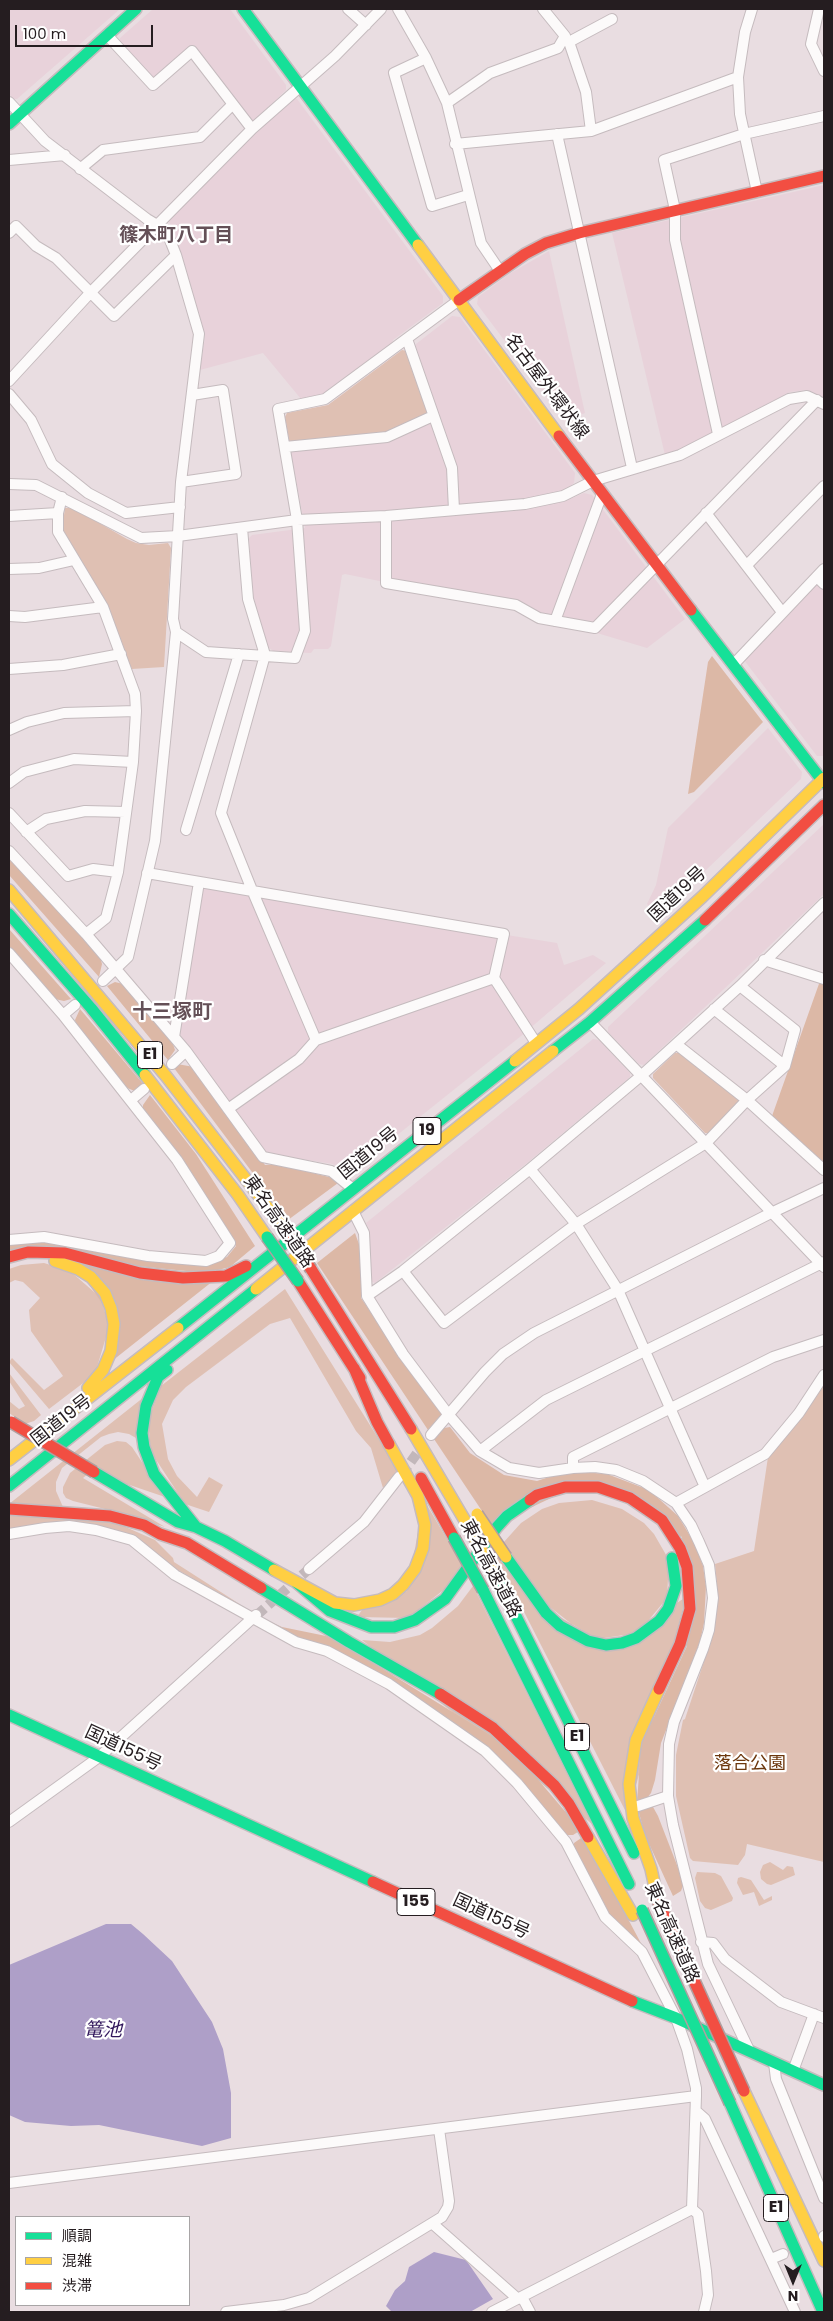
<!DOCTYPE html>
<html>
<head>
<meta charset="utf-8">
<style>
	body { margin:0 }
	#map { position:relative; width:833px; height:2321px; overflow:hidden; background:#e9dde1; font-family:Poppins,"Noto Sans JP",sans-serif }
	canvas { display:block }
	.frame { position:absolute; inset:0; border:10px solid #251d20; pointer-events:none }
	.legend { position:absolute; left:15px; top:2216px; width:175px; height:90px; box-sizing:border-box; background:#fff; border:1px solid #a8a5a6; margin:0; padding:6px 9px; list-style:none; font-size:15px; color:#251d20 }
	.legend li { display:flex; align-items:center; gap:10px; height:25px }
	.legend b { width:25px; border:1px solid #a8a5a6 }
	.north { position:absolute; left:768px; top:2256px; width:50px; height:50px; -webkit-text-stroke:4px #fff; paint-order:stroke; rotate:180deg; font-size:14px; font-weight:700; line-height:20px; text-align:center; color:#251d20 }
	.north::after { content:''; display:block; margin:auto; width:18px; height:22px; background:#251d20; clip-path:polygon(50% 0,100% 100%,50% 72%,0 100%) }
	.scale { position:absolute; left:15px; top:25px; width:138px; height:22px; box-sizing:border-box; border:2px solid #251d20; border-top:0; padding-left:6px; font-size:15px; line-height:18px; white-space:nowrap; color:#251d20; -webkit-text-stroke:4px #fff; paint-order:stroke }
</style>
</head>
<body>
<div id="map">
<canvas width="833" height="2321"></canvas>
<div class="frame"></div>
<ul class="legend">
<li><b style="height:6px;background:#16e098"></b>順調</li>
<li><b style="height:6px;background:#ffcf43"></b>混雑</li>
<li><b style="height:6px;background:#f24e42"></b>渋滞</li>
</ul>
<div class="north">N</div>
<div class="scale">100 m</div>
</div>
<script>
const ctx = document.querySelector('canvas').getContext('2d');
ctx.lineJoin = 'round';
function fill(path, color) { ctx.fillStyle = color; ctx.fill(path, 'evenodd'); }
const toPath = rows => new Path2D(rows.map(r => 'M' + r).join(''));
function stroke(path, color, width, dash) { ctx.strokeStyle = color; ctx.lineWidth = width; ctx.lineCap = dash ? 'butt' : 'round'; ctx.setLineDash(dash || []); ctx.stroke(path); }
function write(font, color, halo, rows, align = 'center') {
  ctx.font = font + ' Poppins,"Noto Sans JP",sans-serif'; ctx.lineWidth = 4.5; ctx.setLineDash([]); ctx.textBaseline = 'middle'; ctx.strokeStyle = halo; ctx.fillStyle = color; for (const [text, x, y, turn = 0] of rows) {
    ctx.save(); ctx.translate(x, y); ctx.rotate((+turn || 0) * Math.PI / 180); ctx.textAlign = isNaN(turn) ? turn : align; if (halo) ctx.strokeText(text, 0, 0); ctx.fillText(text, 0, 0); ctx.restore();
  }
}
fill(toPath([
	[9,9,120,9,17,99,13,99,9,94],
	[153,9,230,9,286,85,286,90,254,121,250,120,194,45,156,78,152,78,120,42,120,38],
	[292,98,297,99,443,296,443,303,393,340,392,345,324,394,301,399,263,353,200,370,205,337,174,231,168,220],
	[824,185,824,398,806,390,790,392,687,447,665,455,612,233],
	[549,251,585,413,565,421,477,304,478,297,509,274],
	[452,316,460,317,575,473,574,483,562,493,526,502,458,506,414,348,416,344],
	[428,422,433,424,448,469,449,515,514,511,565,501,584,493,592,495,685,619,647,648,597,633,591,624,345,574,342,575,331,646,328,649,314,649,311,653,273,651,268,647,253,599,249,538,252,535,305,528,291,453,293,450],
	[815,584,819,584,824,589,824,756,817,756,744,660,744,656],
	[768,728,802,772,801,779,657,917,647,904,656,885,668,828],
	[824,824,824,894,644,1065,639,1064,608,1032,608,1027],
	[206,887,557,943,564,965,593,955,606,963,521,1036,346,1176,343,1175,333,1164,268,1154,259,1146,179,1033,203,889],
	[593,1039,599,1040,630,1073,630,1077,527,1163,375,1283,370,1281,369,1229,366,1223]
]), '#e8d2da');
fill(toPath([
	[402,350,407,351,427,410,426,415,386,434,292,442,289,440,285,417,287,413,328,405],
	[65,508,73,508,127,539,136,543,149,545,168,543,171,548,164,667,132,669,62,530],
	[675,1053,680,1053,740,1099,740,1103,710,1133,705,1133,653,1078,653,1074],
	[44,1263,70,1271,101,1298,109,1327,95,1374,49,1409,9,1362,12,1358,44,1390,63,1376,31,1331,29,1310,40,1298,23,1282,15,1280,9,1283,9,1269,21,1265],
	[285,1289,398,1470,383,1488,371,1448,356,1431,290,1318,270,1324,186,1387,173,1400,162,1424,168,1459,177,1476,197,1497,209,1477,223,1485,209,1512,185,1504,151,1452,148,1421,161,1386],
	[9,1373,41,1415,34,1421,25,1424,9,1413,9,1401,19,1409,25,1406,9,1381],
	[824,1382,824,1862,747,1844,745,1855,738,1865,693,1861,690,1858,676,1796,676,1755,683,1720,685,1719,714,1631,718,1599,715,1564,754,1551,768,1457],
	[144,1397,136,1438,129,1434,118,1432,109,1434,101,1437,62,1468,56,1482,56,1491,63,1507,9,1504],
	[117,1441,126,1442,132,1447,165,1497,112,1479,95,1468,83,1478,165,1527,125,1514,73,1501,66,1498,63,1493,63,1487,70,1473,105,1445],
	[424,1500,462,1565,446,1588,408,1618,357,1617,362,1610,407,1591],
	[592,1500,622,1509,644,1523,654,1534,669,1560,667,1598,638,1633,597,1639,555,1614,503,1543,521,1523,542,1509,559,1503],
	[9,1515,112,1521,155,1540,173,1558,174,1562,252,1612,162,1561,97,1527,9,1531],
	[487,1539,519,1583,605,1650,686,1597,628,1816],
	[473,1586,592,1824,362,1640,390,1642,420,1635,432,1628,458,1606],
	[770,1862,783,1870,787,1866,793,1867,795,1875,771,1885,767,1884,761,1879,760,1872,763,1865],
	[697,1872,715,1873,721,1876,733,1898,732,1901,711,1910,705,1908,700,1901,695,1878],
	[741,1877,751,1880,764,1900,772,1896,772,1900,759,1906,754,1892,743,1895,737,1883,738,1878]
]), '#dfc0b3');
fill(toPath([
	[712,656,763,722,694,792,688,794,708,662],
	[9,855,100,957,102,964,99,977,9,875],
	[9,929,71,999,64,1001,55,999,9,946],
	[820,981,824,982,824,1163,772,1116],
	[115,982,127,985,171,1038,175,1050,168,1060,107,986],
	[80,1009,144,1085,137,1092,125,1087,76,1025,75,1020],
	[177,1064,194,1067,265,1165,277,1164,333,1178,338,1183,288,1220,174,1068],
	[150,1095,196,1154,255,1246,230,1267,206,1273,9,1253,9,1244,39,1242,88,1248,173,1264,209,1264,227,1257,236,1246,190,1173,143,1110,143,1105],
	[355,1233,361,1250,361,1298,442,1414,428,1430,317,1263],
	[72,1260,213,1281,112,1361,120,1329],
	[450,1427,470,1453,504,1475,537,1481,552,1476,582,1472,607,1474,649,1490,678,1516,695,1544,703,1566,706,1586,704,1623,699,1646,661,1743,655,1780,651,1793,647,1798,637,1803,641,1745,687,1646,682,1537,589,1480,492,1526,434,1439,444,1428],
	[262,1618,282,1627,326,1636,339,1642,511,1748,581,1830,573,1835,566,1835,518,1779,391,1682,296,1640],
	[645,1805,653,1807,658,1816,682,1878,684,1883,681,1891,673,1896,645,1835,638,1809],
	[584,1836,644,1949,610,1918,573,1850,574,1843]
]), '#dcb8a6');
fill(toPath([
	[106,1924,131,1924,143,1934,172,1961,212,2022,223,2049,231,2093,231,2138,202,2146,99,2125,71,2126,25,2122,9,2115,9,1965],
	[434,2252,466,2260,493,2299,470,2312,392,2312,386,2306,395,2290,405,2281,409,2267]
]), '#ae9fc8');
stroke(toPath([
	[402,1474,423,1445],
	[257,1615,309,1569]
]), '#c2b7ba', 10, [10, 5]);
const street = toPath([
	[348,9,366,25],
	[398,9,426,58,447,103,481,243,500,271],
	[752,9,745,32,738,77,740,114,757,192],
	[819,9,811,44,824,71],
	[107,35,153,85,192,51,252,129],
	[564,38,569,42,586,92,591,131],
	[569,42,612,19],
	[426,58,394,73,432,206,468,195],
	[9,102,45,141,147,219,157,225,168,235,176,255,199,334,181,482,173,619,176,632,155,841,128,957,103,981],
	[447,103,490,73,558,48,565,36,543,9],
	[557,134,632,468],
	[455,144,591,131,738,77],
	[9,160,65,155],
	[80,169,103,150,200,137,232,105],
	[9,233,16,226,36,246,56,258,114,316,176,255],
	[407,339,452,468,454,510],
	[9,381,91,292,252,129,335,56,381,9],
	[9,394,31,420,52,464,88,493,126,513,180,507],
	[718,434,675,240,675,210,664,160,744,134,824,116],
	[285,447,387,437,433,416],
	[181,482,236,474,223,390,192,395],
	[9,484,36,485,141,538,178,536,297,520,386,516,525,504,563,496,593,481,680,455,789,399,807,396,824,404],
	[62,497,58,513,58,532,103,607,135,694,136,711,133,762,118,872,106,918,86,934],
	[706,513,782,612],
	[9,516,58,513],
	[386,516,386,583,516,605,539,618,595,628,817,400],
	[242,528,248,599,265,655,221,813,252,890,316,1040],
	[747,565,824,486],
	[9,569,39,568,74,560],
	[817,577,824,584],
	[9,616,25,617,103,607],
	[555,621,602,494],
	[176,632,206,652,295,658,305,631,297,520,278,409,325,399,459,300],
	[734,664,824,569],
	[9,669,63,665,121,654],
	[9,730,27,722,64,713,136,711],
	[9,783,24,772,74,759,133,762],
	[9,813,68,876,93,869,118,872],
	[186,830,239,654],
	[26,832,46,819,85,811,126,812],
	[9,851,86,934,186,1051,263,1157,331,1171,353,1189],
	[147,873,504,934,494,978],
	[9,953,63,1015,177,1160,230,1243,219,1256,206,1261,148,1256,44,1237,9,1240],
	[764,960,824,979],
	[714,1009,785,1066],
	[63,1015,75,1005],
	[590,1022,824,1267],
	[174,1037,199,882],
	[676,1044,747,1100,824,1170],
	[172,1064,186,1051],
	[131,1100,144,1089],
	[228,1109,299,1059,316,1040,494,978,536,1043],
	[530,1169,576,1224,618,1290,705,1487],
	[353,1211,364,1233,367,1296,403,1354,448,1414,480,1451,509,1468,539,1473,573,1468,595,1467,616,1470,643,1481,676,1503,691,1525,699,1542,709,1565,713,1598,709,1630,703,1649,674,1722,669,1744,668,1796,673,1825,708,1964,749,2050],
	[403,1271,444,1323,576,1224,706,1143,747,1100,785,1066,795,1030,740,986],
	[367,1296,403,1271,530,1169,642,1075,740,986,824,903],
	[431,1435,485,1372,503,1354,534,1333,771,1213,824,1188],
	[480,1451,546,1400,824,1262],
	[573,1468,573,1457,773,1357,824,1340],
	[676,1503,765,1454,799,1413,824,1375],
	[9,1534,45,1528,69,1526,96,1530,132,1540,175,1575,296,1642,327,1651,389,1684,485,1751,517,1783,566,1842,605,1917,642,1952,676,2018,687,2049,696,2088,696,2096],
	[309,1569,364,1522,399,1477],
	[638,1806,668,1796],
	[9,1822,99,1757,256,1615],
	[701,1942,713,1943,725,1959,781,2002,824,2018],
	[774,2063,776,2079,824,2198],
	[793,2071,814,2014],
	[696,2111,705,2119,795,2312],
	[9,2183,696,2096,692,2209,698,2214,706,2271,708,2295,704,2312],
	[433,2224,518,2299],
	[824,2237,824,2236],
	[771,2259,783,2254],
	[522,2297,530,2312],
	[226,2312,284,2305,309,2298,442,2217,448,2207,449,2201,439,2129],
	[492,2312,692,2209]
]);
const fast = toPath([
	[243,9,418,245],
	[9,124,136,9],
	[691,610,824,783],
	[9,914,91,1008,145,1075],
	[553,1051,590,1022,705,920],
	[178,1328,515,1061],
	[167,1370,158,1377,146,1406,142,1433,144,1447,154,1474,196,1527],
	[94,1472,178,1522,196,1527,225,1541,274,1570],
	[9,1486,256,1289],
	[506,1557,546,1613,560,1626,588,1641,606,1645,622,1643,636,1638,659,1621,668,1609,676,1586,672,1558],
	[495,1574,634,1853],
	[297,1583,330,1611,371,1627,394,1627,415,1620,445,1599,497,1527,507,1516,530,1500],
	[261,1588,349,1642,440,1694],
	[483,1590,629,1884],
	[9,1715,373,1882],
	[632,2001,676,2018,824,2085],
	[730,2103,823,2312]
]);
const slow = toPath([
	[418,245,559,436],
	[9,890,166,1076,283,1227],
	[515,1061,579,1009,702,897,824,778],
	[145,1075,238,1195,267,1237],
	[55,1261,78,1269,91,1277,105,1293,111,1308,114,1324,111,1351,103,1370,88,1388],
	[256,1289,553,1051],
	[411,1429,467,1524],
	[9,1460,178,1328],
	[274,1570,335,1603,354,1605,380,1600,393,1594,403,1585,415,1569,423,1548,425,1525,418,1496,389,1444],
	[588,1837,633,1915],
	[658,1901,651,1869,633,1818,629,1784,636,1740,659,1689],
	[744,2091,824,2261]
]);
const jam = toPath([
	[459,300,525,254,546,243,579,233,824,176],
	[559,436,691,610],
	[705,920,824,805],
	[9,1257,28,1252,65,1253,140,1273,183,1278,226,1276,246,1266],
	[311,1269,411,1429],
	[298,1281,360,1378],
	[354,1368,377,1422,389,1444],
	[421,1478,454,1538],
	[530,1500,537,1495,565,1487,598,1487,630,1498,662,1520,680,1548,687,1567,690,1609,680,1644,659,1689],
	[9,1509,110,1516,144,1525,160,1534,187,1543,261,1588],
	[440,1694,493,1728,554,1785,569,1804,588,1837],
	[373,1882,632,2001]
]);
stroke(street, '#c5bbbe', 12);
stroke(fast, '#c5bbbe', 14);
stroke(slow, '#c5bbbe', 14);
stroke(jam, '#c5bbbe', 14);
stroke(street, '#fcfafa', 10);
stroke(fast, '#16e098', 11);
stroke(slow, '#ffcf43', 11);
stroke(jam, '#f24e42', 11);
const fastBridge = toPath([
	[267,1237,298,1281],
	[454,1538,483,1590],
	[642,1910,730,2103]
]);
const slowBridge = toPath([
	[477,1514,506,1557],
	[467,1524,495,1574]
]);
const jamBridge = toPath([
	[283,1227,311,1269],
	[11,1422,94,1472],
	[658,1901,744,2091]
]);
stroke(fastBridge, '#b09fa0', 14, []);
stroke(slowBridge, '#b09fa0', 14, []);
stroke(jamBridge, '#b09fa0', 14, []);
stroke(fastBridge, '#16e098', 11);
stroke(slowBridge, '#ffcf43', 11);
stroke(jamBridge, '#f24e42', 11);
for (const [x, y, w] of [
	[150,1055,25],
	[427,1131,28],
	[577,1737,25],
	[416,1902,38],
	[776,2208,25]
]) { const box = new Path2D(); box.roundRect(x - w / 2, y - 13.5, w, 27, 4); ctx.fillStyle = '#fff'; ctx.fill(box); stroke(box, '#251d20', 1); }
write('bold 16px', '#251d20', null, [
	["E1",150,1055],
	["19",427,1131],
	["E1",577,1737],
	["155",416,1902],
	["E1",776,2208]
]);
write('18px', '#251d20', '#fff', [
	["名古屋外環状線",546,387,53],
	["国道19号",678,895,-43],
	["国道19号",369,1154,-39],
	["東名高速道路",278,1222,55],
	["国道19号",62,1421,-38],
	["東名高速道路",490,1569,62],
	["国道155号",123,1749,25],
	["国道155号",491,1917,25],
	["東名高速道路",671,1933,66]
]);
write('18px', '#6c370d', '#fff', [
	["落合公園",750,1764]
]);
write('bold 19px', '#645057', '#fff', [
	["篠木町八丁目",176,236]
]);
write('italic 19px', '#32185c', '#fff', [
	["篭池",103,2031]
]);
write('bold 20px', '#645057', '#fff', [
	["十三塚町",172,1013]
]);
</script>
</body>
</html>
